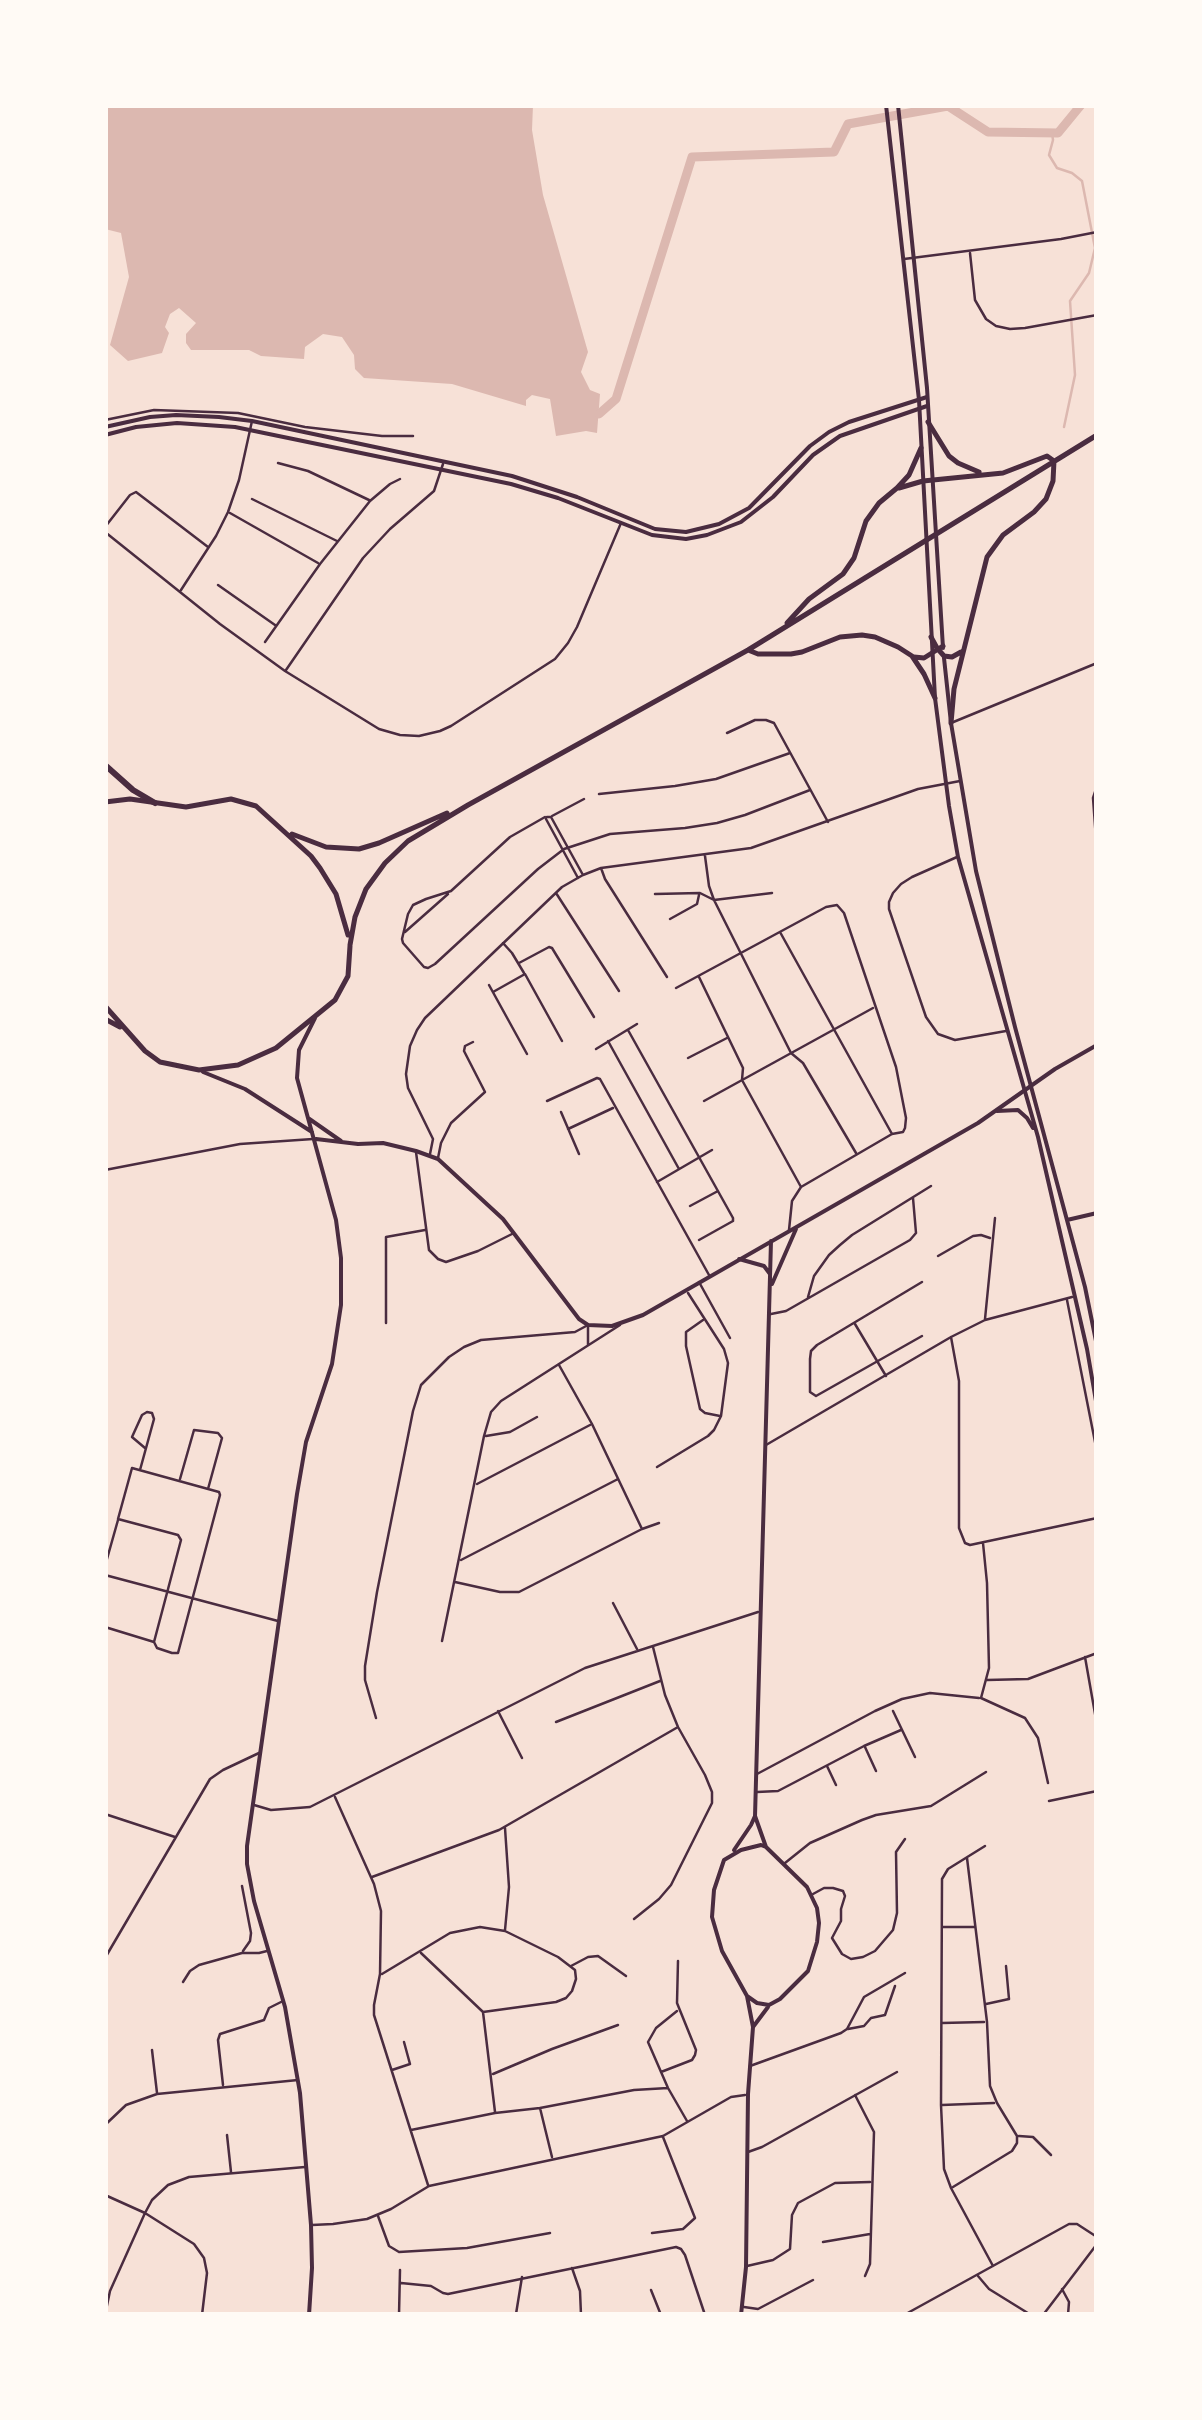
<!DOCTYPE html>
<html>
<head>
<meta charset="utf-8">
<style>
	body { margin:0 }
	#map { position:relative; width:1202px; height:2420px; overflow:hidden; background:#f7e1d7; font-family:Rubik,sans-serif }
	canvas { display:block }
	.frame { position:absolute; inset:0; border:108px solid #fffaf5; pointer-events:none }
</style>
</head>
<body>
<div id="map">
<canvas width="1202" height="2420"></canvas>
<div class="frame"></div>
</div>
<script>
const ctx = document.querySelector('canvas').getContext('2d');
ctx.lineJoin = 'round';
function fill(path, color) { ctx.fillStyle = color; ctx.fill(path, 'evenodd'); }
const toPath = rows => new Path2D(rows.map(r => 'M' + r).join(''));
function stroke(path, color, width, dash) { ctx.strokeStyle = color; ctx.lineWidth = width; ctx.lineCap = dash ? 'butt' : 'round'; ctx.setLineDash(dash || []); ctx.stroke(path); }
fill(toPath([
	[105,105,533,105,532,130,543,195,588,352,581,372,590,390,600,394,597,433,586,431,556,436,550,399,532,395,526,400,526,406,452,384,364,378,355,369,354,355,342,337,323,334,305,347,304,359,261,356,249,350,191,350,186,343,186,334,196,323,179,308,170,314,165,327,169,333,162,353,128,361,110,345,129,277,121,233,105,229]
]), '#dcb8b0');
stroke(toPath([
	[1052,133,1053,140,1049,155,1057,168,1072,173,1082,181,1095,248,1089,273,1070,301,1075,375,1064,427]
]), '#dcb8b0', 2.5);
stroke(toPath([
	[599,414,616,399,692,157,834,152,848,124,948,106,988,132,1058,133,1081,105]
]), '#dcb8b0', 9);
stroke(toPath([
	[105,420,154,410,238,413,305,427,382,436,413,436]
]), '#4a2c40', 2.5);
stroke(toPath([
	[970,253,975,300,986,319,996,326,1010,329,1025,328,1097,315],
	[904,259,1061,239,1097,232],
	[278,463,308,471,369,500],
	[252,499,337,541],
	[230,513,318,563],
	[105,527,130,495,136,492,208,547],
	[105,532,220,624,285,671,379,729,400,735,419,736,440,731,451,726,555,659,568,643,577,627,621,523],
	[218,585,275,625],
	[181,590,216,536,228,512,239,480,252,421],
	[265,642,320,564,370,501,390,484,400,479],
	[286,670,363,558,390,529,434,491,443,464],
	[951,723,1097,663],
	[727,733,755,720,766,720,774,723,828,822],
	[1097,786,1093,798,1097,853],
	[599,794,675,786,716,779,790,753],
	[552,816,584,799],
	[545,817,510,837,451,891,426,899,413,905,408,914,402,939,403,943,424,967,428,968,435,964,538,869,564,849,610,834,685,828,717,823,745,815,810,790],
	[547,817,551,817,583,875],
	[546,819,578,878],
	[705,856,709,886,714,900,772,893],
	[957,857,912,877,901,884,893,893,889,902,889,909,926,1017,938,1034,955,1040,1006,1031],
	[601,868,605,879,667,977],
	[556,893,619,991],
	[655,894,700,893,714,900,791,1053,803,1063,856,1153],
	[670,919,697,904,699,895],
	[405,932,448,894],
	[780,932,892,1134],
	[503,943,512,953,524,973],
	[519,963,549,947,552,948,594,1017],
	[699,977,743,1068,742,1080,801,1187],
	[489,985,527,1054],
	[676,988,826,907,837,905,844,913,896,1067,906,1118,905,1128,903,1132,892,1134,801,1187,792,1201,789,1230],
	[493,992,525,974,562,1041],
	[628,1030,733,1218,733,1221,699,1240],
	[608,1041,679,1169],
	[596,1049,637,1024],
	[688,1058,727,1038],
	[547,1101,597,1078,600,1079,709,1275],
	[704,1101,873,1008],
	[561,1112,579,1154],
	[568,1129,613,1108],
	[416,1152,429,1250,438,1259,446,1262,478,1251,512,1234],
	[430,1154,433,1139,408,1088,406,1074,410,1046,417,1030,425,1018,562,887,583,875,601,868,751,848,918,789,960,781],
	[438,1158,441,1143,451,1123,485,1092,464,1051,465,1046,473,1042],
	[105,1170,240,1144,313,1139],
	[657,1182,712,1150],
	[690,1206,718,1191],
	[938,1256,973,1236,981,1235,990,1238],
	[699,1282,730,1338],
	[922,1282,817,1345,811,1351,810,1359,810,1392,816,1396,922,1336],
	[808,1297,814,1276,829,1255,840,1245,852,1235,931,1186],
	[1067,1300,1097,1452],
	[771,1314,786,1311,910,1240,916,1233,913,1198],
	[985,1319,995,1218],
	[703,1320,686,1332,686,1346,700,1409,705,1413,720,1416],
	[386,1323,386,1237,425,1230],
	[855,1324,886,1376],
	[951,1337,959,1381,959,1528,965,1543,970,1545,1097,1518],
	[559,1365,592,1424,642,1529,659,1523],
	[486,1436,510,1432,537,1417],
	[766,1445,951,1337,985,1320,1072,1297],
	[657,1467,708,1436,714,1430,721,1416,728,1363,724,1349,688,1293],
	[140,1470,154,1419,152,1413,147,1412,142,1415,132,1437,145,1448],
	[180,1479,194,1430,218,1433,222,1438,208,1489],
	[477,1484,590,1425],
	[983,1543,987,1583,989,1668,981,1698,1025,1718,1038,1738,1048,1783],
	[461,1560,618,1479],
	[105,1566,118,1520],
	[105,1575,278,1621],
	[455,1582,500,1592,519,1592,642,1529],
	[613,1603,637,1649],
	[105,1627,154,1642,157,1648,172,1653,178,1653,220,1495,219,1492,132,1468,118,1519,178,1535,181,1540,154,1642],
	[442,1641,484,1436,491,1412,501,1401,620,1325],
	[1085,1657,1097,1725],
	[987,1680,1028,1679,1097,1653],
	[498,1711,522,1758],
	[893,1711,915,1757],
	[376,1718,365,1680,365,1666,377,1592,413,1411,421,1385,449,1357,464,1347,481,1340,575,1332,588,1325,588,1345],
	[556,1722,660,1681],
	[865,1747,876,1771],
	[827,1766,836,1785],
	[757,1774,875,1711,902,1699,930,1693,979,1698],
	[757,1792,778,1791,864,1746,901,1730],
	[335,1797,374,1884,381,1911,380,1974,374,2005,374,2015,428,2185],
	[1049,1801,1097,1791],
	[254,1805,271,1810,310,1807,585,1668,758,1612],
	[105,1814,175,1837],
	[985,1846,948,1869,942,1879,941,2105,944,2169,951,2188,993,2266],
	[785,1863,810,1843,862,1820,876,1815,931,1806,986,1772],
	[372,1877,499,1830,678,1727],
	[242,1886,251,1933,250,1941,243,1951],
	[813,1894,824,1888,833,1888,843,1891,845,1896,841,1909,841,1921,832,1938,842,1954,851,1959,863,1957,875,1951,893,1930,897,1913,896,1852,905,1839],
	[634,1919,659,1899,671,1885,712,1803,712,1792,705,1775,678,1727,665,1695,653,1647],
	[942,1927,974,1927],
	[505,1930,509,1887,505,1828],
	[421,1953,483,2012,495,2112],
	[105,1958,210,1779,223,1770,259,1753],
	[571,1966,588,1957,598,1956,626,1976],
	[382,1974,450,1933,480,1927,505,1931,558,1957,575,1970,576,1979,572,1991,566,1998,556,2002,483,2012],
	[183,1982,190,1971,199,1965,242,1953,259,1953,267,1951],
	[986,2004,1009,1999,1006,1966],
	[677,2011,656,2028,648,2042,668,2088,687,2121],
	[942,2023,984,2022],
	[848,2029,864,2026,871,2018,885,2015,895,1986],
	[152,2050,157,2093],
	[750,2066,841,2033,847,2029,864,1997,905,1973],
	[392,2070,410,2064,404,2042],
	[661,2072,692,2060,695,2055,696,2050,677,2003,678,1961],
	[493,2074,552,2049,618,2025],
	[223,2085,218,2040,220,2034,264,2020,269,2008,283,2001],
	[855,2095,874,2132,870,2264,865,2276],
	[942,2105,994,2103],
	[540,2108,552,2157],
	[105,2125,126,2105,157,2094,298,2080],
	[411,2130,495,2113,540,2108,634,2090,668,2088],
	[227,2135,231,2172],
	[1019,2136,1033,2137,1051,2155],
	[748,2152,762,2147,897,2072],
	[953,2187,1012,2151,1017,2143,1017,2136,997,2103,990,2086,987,2022,967,1858],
	[105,2195,145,2213,194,2244,204,2258,207,2273,202,2315],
	[378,2216,389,2246,399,2252,467,2248,550,2233],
	[312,2225,333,2224,367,2219,391,2209,429,2186,663,2136,731,2097,745,2095],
	[652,2233,683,2229,695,2218,663,2137],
	[823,2242,870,2234],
	[747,2266,773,2260,790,2249,792,2215,798,2203,835,2183,870,2182],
	[572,2268,580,2291,581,2315],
	[978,2276,989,2289,1031,2315],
	[401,2283,431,2286,443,2293,448,2294,676,2247,681,2249,685,2255,705,2315],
	[1062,2289,1069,2302,1068,2315],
	[651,2290,661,2315],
	[744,2307,758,2309,813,2280],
	[516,2314,522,2277],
	[105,2315,110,2291,145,2213,152,2200,168,2185,189,2177,305,2167],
	[399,2315,400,2270],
	[904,2315,1069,2224,1077,2224,1097,2237],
	[1043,2315,1097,2244]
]), '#4a2c40', 2.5);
stroke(toPath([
	[105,427,150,417,176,415,219,417,252,421,512,476,577,497,655,529,686,532,719,524,749,508,810,446,829,432,849,422,927,397],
	[105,435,136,427,177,423,235,427,511,484,558,498,652,535,686,539,707,535,741,522,773,497,813,455,840,436,927,406],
	[203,1072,245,1089,312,1132],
	[308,1118,341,1141],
	[316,1139,358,1144,383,1143,416,1151,438,1159,503,1219,579,1319,588,1325,612,1326,643,1315,978,1123,1055,1069,1097,1045],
	[739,1259,764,1266,770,1274],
	[772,1284,796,1229],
	[766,1847,761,1845,741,1850,724,1860,714,1890,712,1917,722,1951,747,1996,757,2003,769,2005,780,1999,808,1971,817,1942,819,1923,817,1908,807,1887,766,1847,755,1816,771,1241],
	[734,1850,751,1825,755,1816],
	[753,2027,768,2007],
	[309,2315,312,2268,311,2225,300,2093,285,2007,254,1901,247,1864,247,1846,297,1494,306,1442,332,1364,341,1305,341,1258,336,1220,297,1078,299,1050,315,1018],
	[741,2315,746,2267,748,2094,753,2027,747,1996]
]), '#4a2c40', 4);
stroke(toPath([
	[886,105,919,400,935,698,949,806,958,857,1038,1137,1087,1349,1097,1407],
	[898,105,927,388,943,648],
	[944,658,951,723,976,871,1015,1027,1085,1287,1097,1346],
	[997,1111,1018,1110,1027,1118,1033,1128],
	[1067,1220,1097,1213]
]), '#4a2c40', 4);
stroke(toPath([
	[928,422,949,456,958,463,979,472],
	[899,488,923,481,1003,473,1047,456,1054,461],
	[787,623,809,599,843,574,854,558,866,521,879,503,897,488,909,475,921,448],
	[931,637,937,648,944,656,952,657,961,652],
	[748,650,758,654,791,654,802,652,840,637,862,635,875,637,898,647,912,656,924,674,935,698],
	[914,657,924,658,943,646],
	[951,723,954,689,987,557,1003,535,1034,512,1046,499,1053,481,1054,461],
	[105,802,130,799,186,807,231,799,256,806,311,856,320,868,336,894,348,935],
	[292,834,326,847,359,849,379,843,447,813],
	[350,945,355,917,366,889,385,863,408,841,468,805,748,650,1097,435],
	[105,1006,145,1051,160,1062,199,1070,238,1065,276,1048,335,1000,348,976,350,946],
	[105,1019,120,1027]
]), '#4a2c40', 5);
stroke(toPath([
	[105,765,133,790,155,803]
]), '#4a2c40', 6);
</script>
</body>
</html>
